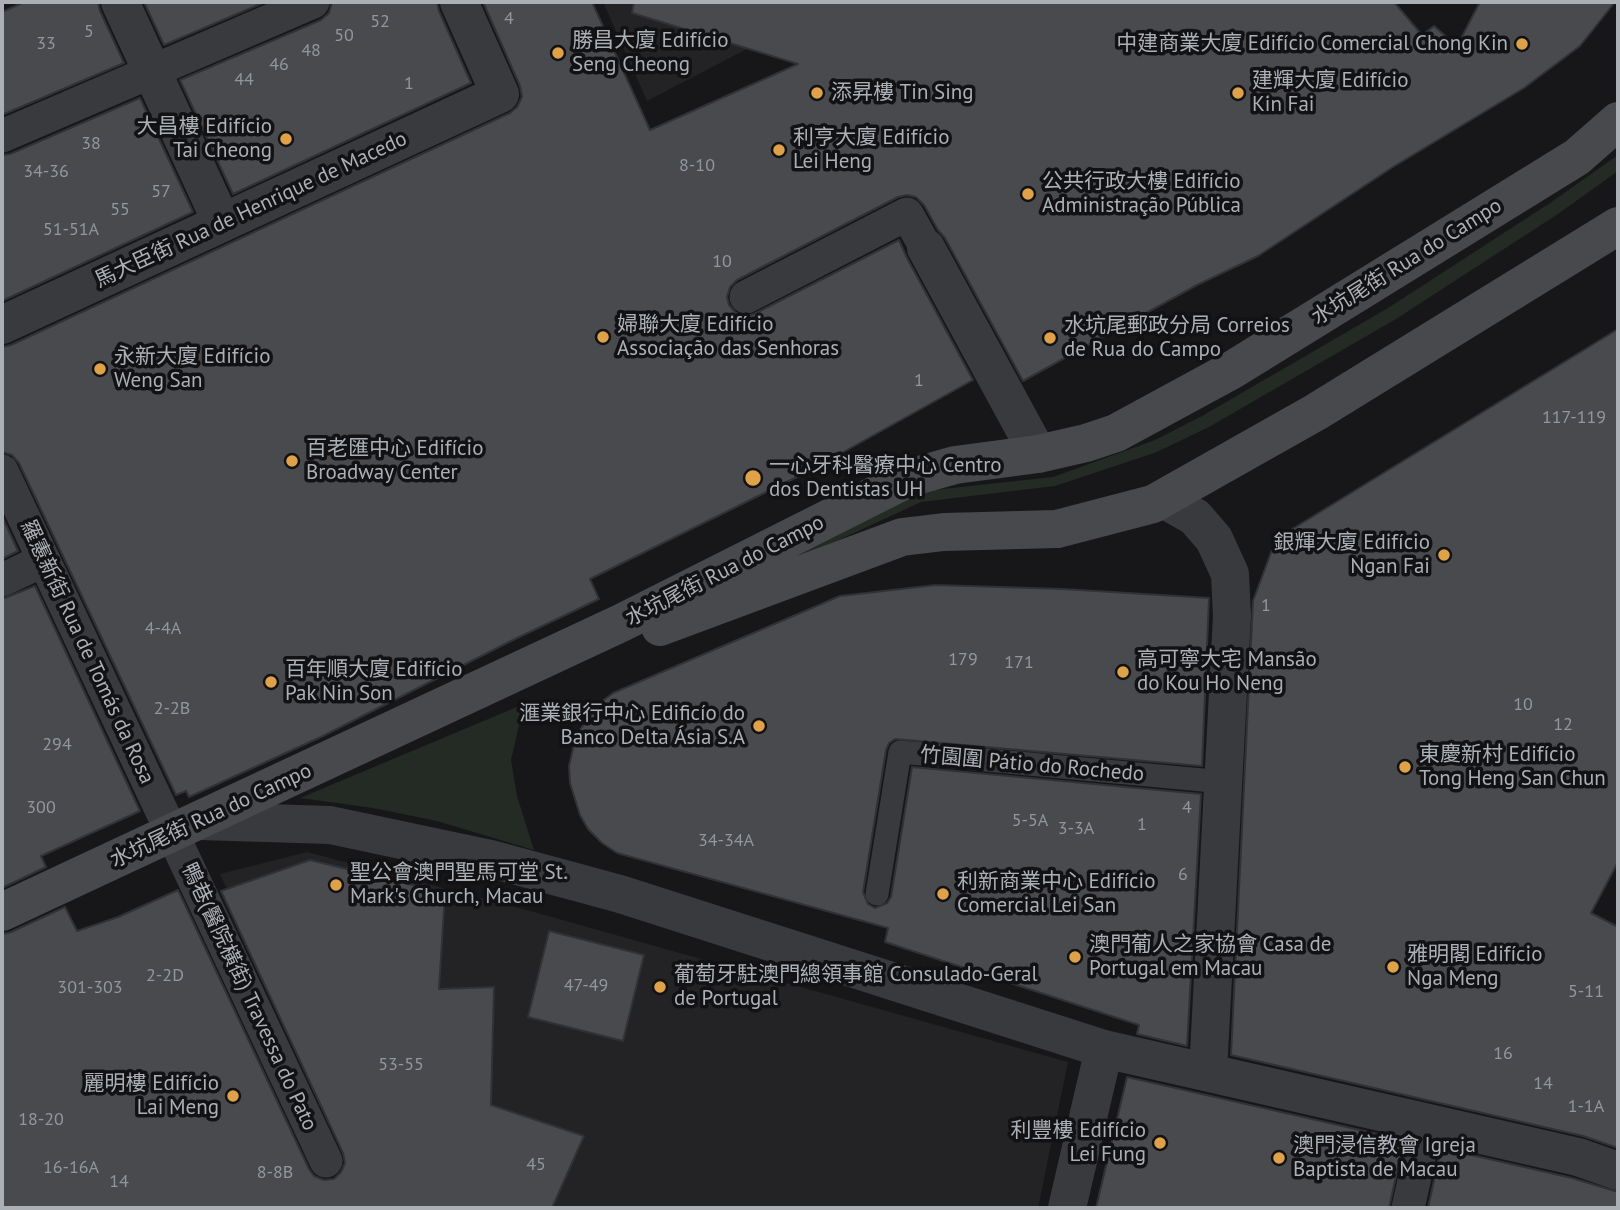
<!DOCTYPE html>
<html>
<head>
<meta charset="utf-8">
<style>
	body { margin:0 }
	#map { position:relative; width:1620px; height:1210px; overflow:hidden; background:#171719; font-family:"PT Sans",sans-serif }
	canvas { display:block }
	.frame { position:absolute; inset:0; border:4px solid #abb0b7; pointer-events:none }
</style>
</head>
<body>
<div id="map">
<canvas width="1620" height="1210"></canvas>
<div class="frame"></div>
</div>
<script>
const ctx = document.querySelector('canvas').getContext('2d');
ctx.lineJoin = 'round';
function fill(path, color) { ctx.fillStyle = color; ctx.fill(path, 'evenodd'); }
const toPath = rows => new Path2D(rows.map(r => 'M' + r).join(''));
function stroke(path, color, width, dash) { ctx.strokeStyle = color; ctx.lineWidth = width; ctx.lineCap = dash ? 'butt' : 'round'; ctx.setLineDash(dash || []); ctx.stroke(path); }
function write(font, color, halo, rows, align = 'center') {
  ctx.font = font + ' "PT Sans","Noto Sans SC",sans-serif'; ctx.lineWidth = 7; ctx.setLineDash([]); ctx.textBaseline = 'middle'; ctx.strokeStyle = halo; ctx.fillStyle = color; for (const [text, x, y, turn = 0] of rows) {
    ctx.save(); ctx.translate(x, y); ctx.rotate((+turn || 0) * Math.PI / 180); ctx.textAlign = isNaN(turn) ? turn : align; if (halo) ctx.strokeText(text, 0, 0); ctx.fillText(text, 0, 0); ctx.restore();
  }
}
fill(toPath([
	[603,2,837,2,647,101],
	[307,852,534,912,1068,1062,1038,1208,375,1208,220,874]
]), '#232326');
fill(toPath([
	[1618,155,1618,171,1558,214,1396,319,1209,427,1157,452,1055,486,921,502,638,633,915,492,1053,477,1155,440,1202,416,1388,308,1550,203],
	[524,704,511,760,517,796,534,850,437,821,373,808,300,798]
]), '#242a24');
const building = toPath([
	[24,2,98,2,100,11,124,63,2,115,2,12,24,2],
	[144,2,265,2,164,45,144,2],
	[332,2,437,2,439,11,471,83,233,194,180,80,321,20,329,13,332,2],
	[483,2,592,2,650,130,798,64,632,13,634,2,1394,2,1422,35,1434,26,1457,46,1480,2,1615,2,1580,46,1524,88,1393,167,1258,256,1197,285,1023,381,945,238,938,230,924,205,916,197,907,195,898,197,737,280,730,287,727,297,729,305,736,313,746,316,754,314,899,240,907,258,973,380,811,470,590,579,599,599,513,640,323,736,189,797,186,791,176,795,19,463,12,455,2,452,2,347,11,345,510,113,517,107,522,97,520,86,483,2],
	[140,98,193,212,2,301,2,155,10,154,140,98],
	[1618,329,1618,862,1591,913,1618,927,1618,1148,1583,1136,1231,1055,1253,601,1276,539,1618,329],
	[2,516,18,551,2,559,2,516],
	[936,585,1063,589,1209,598,1202,766,895,739,889,743,886,750,863,892,868,904,875,908,887,903,891,897,912,767,1201,794,1187,1046,1137,1034,1139,1025,885,942,888,928,617,853,602,843,588,829,580,815,570,783,569,766,576,736,596,706,613,693,840,596,936,585],
	[35,586,140,811,41,856,46,867,2,888,2,599,35,586],
	[310,860,445,893,439,989,494,987,491,1105,584,1136,552,1208,2,1208,2,934,11,932,65,907,77,931,118,917,178,890,309,1169,314,1176,324,1180,334,1179,341,1172,345,1163,343,1153,221,891,310,860],
	[549,931,644,955,623,1041,528,1017,549,931],
	[1127,1077,1404,1140,1389,1208,1096,1208,1127,1077],
	[1441,1148,1572,1178,1618,1192,1618,1208,1428,1208,1441,1148]
]);
fill(building, '#494a4e');
stroke(building, '#313235', 2);
stroke(toPath([
	[877,894,900,752,1224,782]
]), '#393a3e', 23);
stroke(toPath([
	[2,136,313,2],
	[746,297,907,214,926,248],
	[2,471,326,1161],
	[2,580,44,560],
	[1408,1208,1427,1123]
]), '#393a3e', 33);
stroke(toPath([
	[120,2,222,223],
	[926,248,1038,454],
	[2,325,500,94,459,2],
	[1163,499,1195,517,1214,539,1230,574,1232,616,1208,1072],
	[200,821,330,825,491,859,620,894,1104,1049,1578,1157,1618,1171],
	[1067,1208,1104,1049]
]), '#393a3e', 38);
stroke(toPath([
	[660,627,902,537,944,532,1057,529,1153,504,1316,412,1618,226],
	[2,912,621,623,909,478,955,465,1038,454,1086,443,1116,433,1232,370,1577,157,1618,121]
]), '#47494d', 38);
for (const [x, y, r, color] of [
	[1522,44,7,"#dfa249"],
	[558,53,7,"#dfa249"],
	[817,93,7,"#dfa249"],
	[1238,93,7,"#dfa249"],
	[286,139,7,"#dfa249"],
	[779,150,7,"#dfa249"],
	[1028,194,7,"#dfa249"],
	[603,337,7,"#dfa249"],
	[1050,338,7,"#dfa249"],
	[100,369,7,"#dfa249"],
	[292,461,7,"#dfa249"],
	[753,478,9,"#dfa249"],
	[1444,555,7,"#dfa249"],
	[1123,672,7,"#dfa249"],
	[271,682,7,"#dfa249"],
	[759,726,7,"#dfa249"],
	[1405,767,7,"#dfa249"],
	[336,885,7,"#dfa249"],
	[943,894,7,"#dfa249"],
	[1075,957,7,"#dfa249"],
	[1393,967,7,"#dfa249"],
	[660,987,7,"#dfa249"],
	[233,1096,7,"#dfa249"],
	[1160,1143,7,"#dfa249"],
	[1279,1158,7,"#dfa249"]
]) { const dot = new Path2D(); dot.arc(x, y, r, 0, 2 * Math.PI); ctx.fillStyle = color; ctx.fill(dot); stroke(dot, '#121214', 2.5); }
write('18px', '#92969d', null, [
	["4",509,19],
	["52",380,22],
	["5",89,32],
	["50",344,36],
	["33",46,44],
	["48",311,51],
	["46",279,65],
	["44",244,80],
	["1",409,84],
	["38",91,144],
	["8-10",697,166],
	["34-36",46,172],
	["57",161,192],
	["55",120,210],
	["51-51A",71,230],
	["10",722,262],
	["1",919,381],
	["117-119",1574,418],
	["1",1266,606],
	["4-4A",163,629],
	["179",963,660],
	["171",1019,663],
	["10",1523,705],
	["2-2B",172,709],
	["12",1563,725],
	["294",57,745],
	["300",41,808],
	["4",1187,808],
	["5-5A",1030,821],
	["1",1142,825],
	["3-3A",1076,829],
	["34-34A",726,841],
	["6",1183,875],
	["2-2D",165,976],
	["47-49",586,986],
	["301-303",90,988],
	["5-11",1586,992],
	["16",1503,1054],
	["53-55",401,1065],
	["14",1543,1084],
	["1-1A",1586,1107],
	["18-20",41,1120],
	["45",536,1165],
	["16-16A",71,1168],
	["8-8B",275,1173],
	["14",119,1182]
]);
write('21px', '#abb0b7', '#121214', [
	["勝昌大廈 Edifício",572,41],
	["Seng Cheong",572,65],
	["中建商業大廈 Edifício Comercial Chong Kin",1508,44,"right"],
	["建輝大廈 Edifício",1252,81],
	["Kin Fai",1252,105],
	["添昇樓 Tin Sing",831,93],
	["大昌樓 Edifício",272,127,"right"],
	["Tai Cheong",272,151,"right"],
	["利亨大廈 Edifício",793,138],
	["Lei Heng",793,162],
	["公共行政大樓 Edifício",1042,182],
	["Administração Pública",1042,206],
	["婦聯大廈 Edifício",617,325],
	["Associação das Senhoras",617,349],
	["水坑尾郵政分局 Correios",1064,326],
	["de Rua do Campo",1064,350],
	["永新大廈 Edifício",114,357],
	["Weng San",114,381],
	["百老匯中心 Edifício",306,449],
	["Broadway Center",306,473],
	["一心牙科醫療中心 Centro",769,466],
	["dos Dentistas UH",769,490],
	["銀輝大廈 Edifício",1430,543,"right"],
	["Ngan Fai",1430,567,"right"],
	["高可寧大宅 Mansão",1137,660],
	["do Kou Ho Neng",1137,684],
	["百年順大廈 Edifício",285,670],
	["Pak Nin Son",285,694],
	["滙業銀行中心 Edificío do",745,714,"right"],
	["Banco Delta Ásia S.A",745,738,"right"],
	["東慶新村 Edifício",1419,755],
	["Tong Heng San Chun",1419,779],
	["聖公會澳門聖馬可堂 St.",350,873],
	["Mark's Church, Macau",350,897],
	["利新商業中心 Edifício",957,882],
	["Comercial Lei San",957,906],
	["澳門葡人之家協會 Casa de",1089,945],
	["Portugal em Macau",1089,969],
	["雅明閣 Edifício",1407,955],
	["Nga Meng",1407,979],
	["葡萄牙駐澳門總領事館 Consulado-Geral",674,975],
	["de Portugal",674,999],
	["麗明樓 Edifício",219,1084,"right"],
	["Lai Meng",219,1108,"right"],
	["利豐樓 Edifício",1146,1131,"right"],
	["Lei Fung",1146,1155,"right"],
	["澳門浸信教會 Igreja",1293,1146],
	["Baptista de Macau",1293,1170]
], 'left');
write('21px', '#abb0b7', '#121214', [
	["馬大臣街 Rua de Henrique de Macedo",251,210,-25],
	["水坑尾街 Rua do Campo",1407,262,-32],
	["水坑尾街 Rua do Campo",725,571,-27],
	["羅憲新街 Rua de Tomás da Rosa",87,652,65],
	["竹園圍 Pátio do Rochedo",1032,765,5],
	["水坑尾街 Rua do Campo",211,816,-25],
	["鴨巷(醫院橫街) Travessa do Pato",249,997,65]
]);
</script>
</body>
</html>
